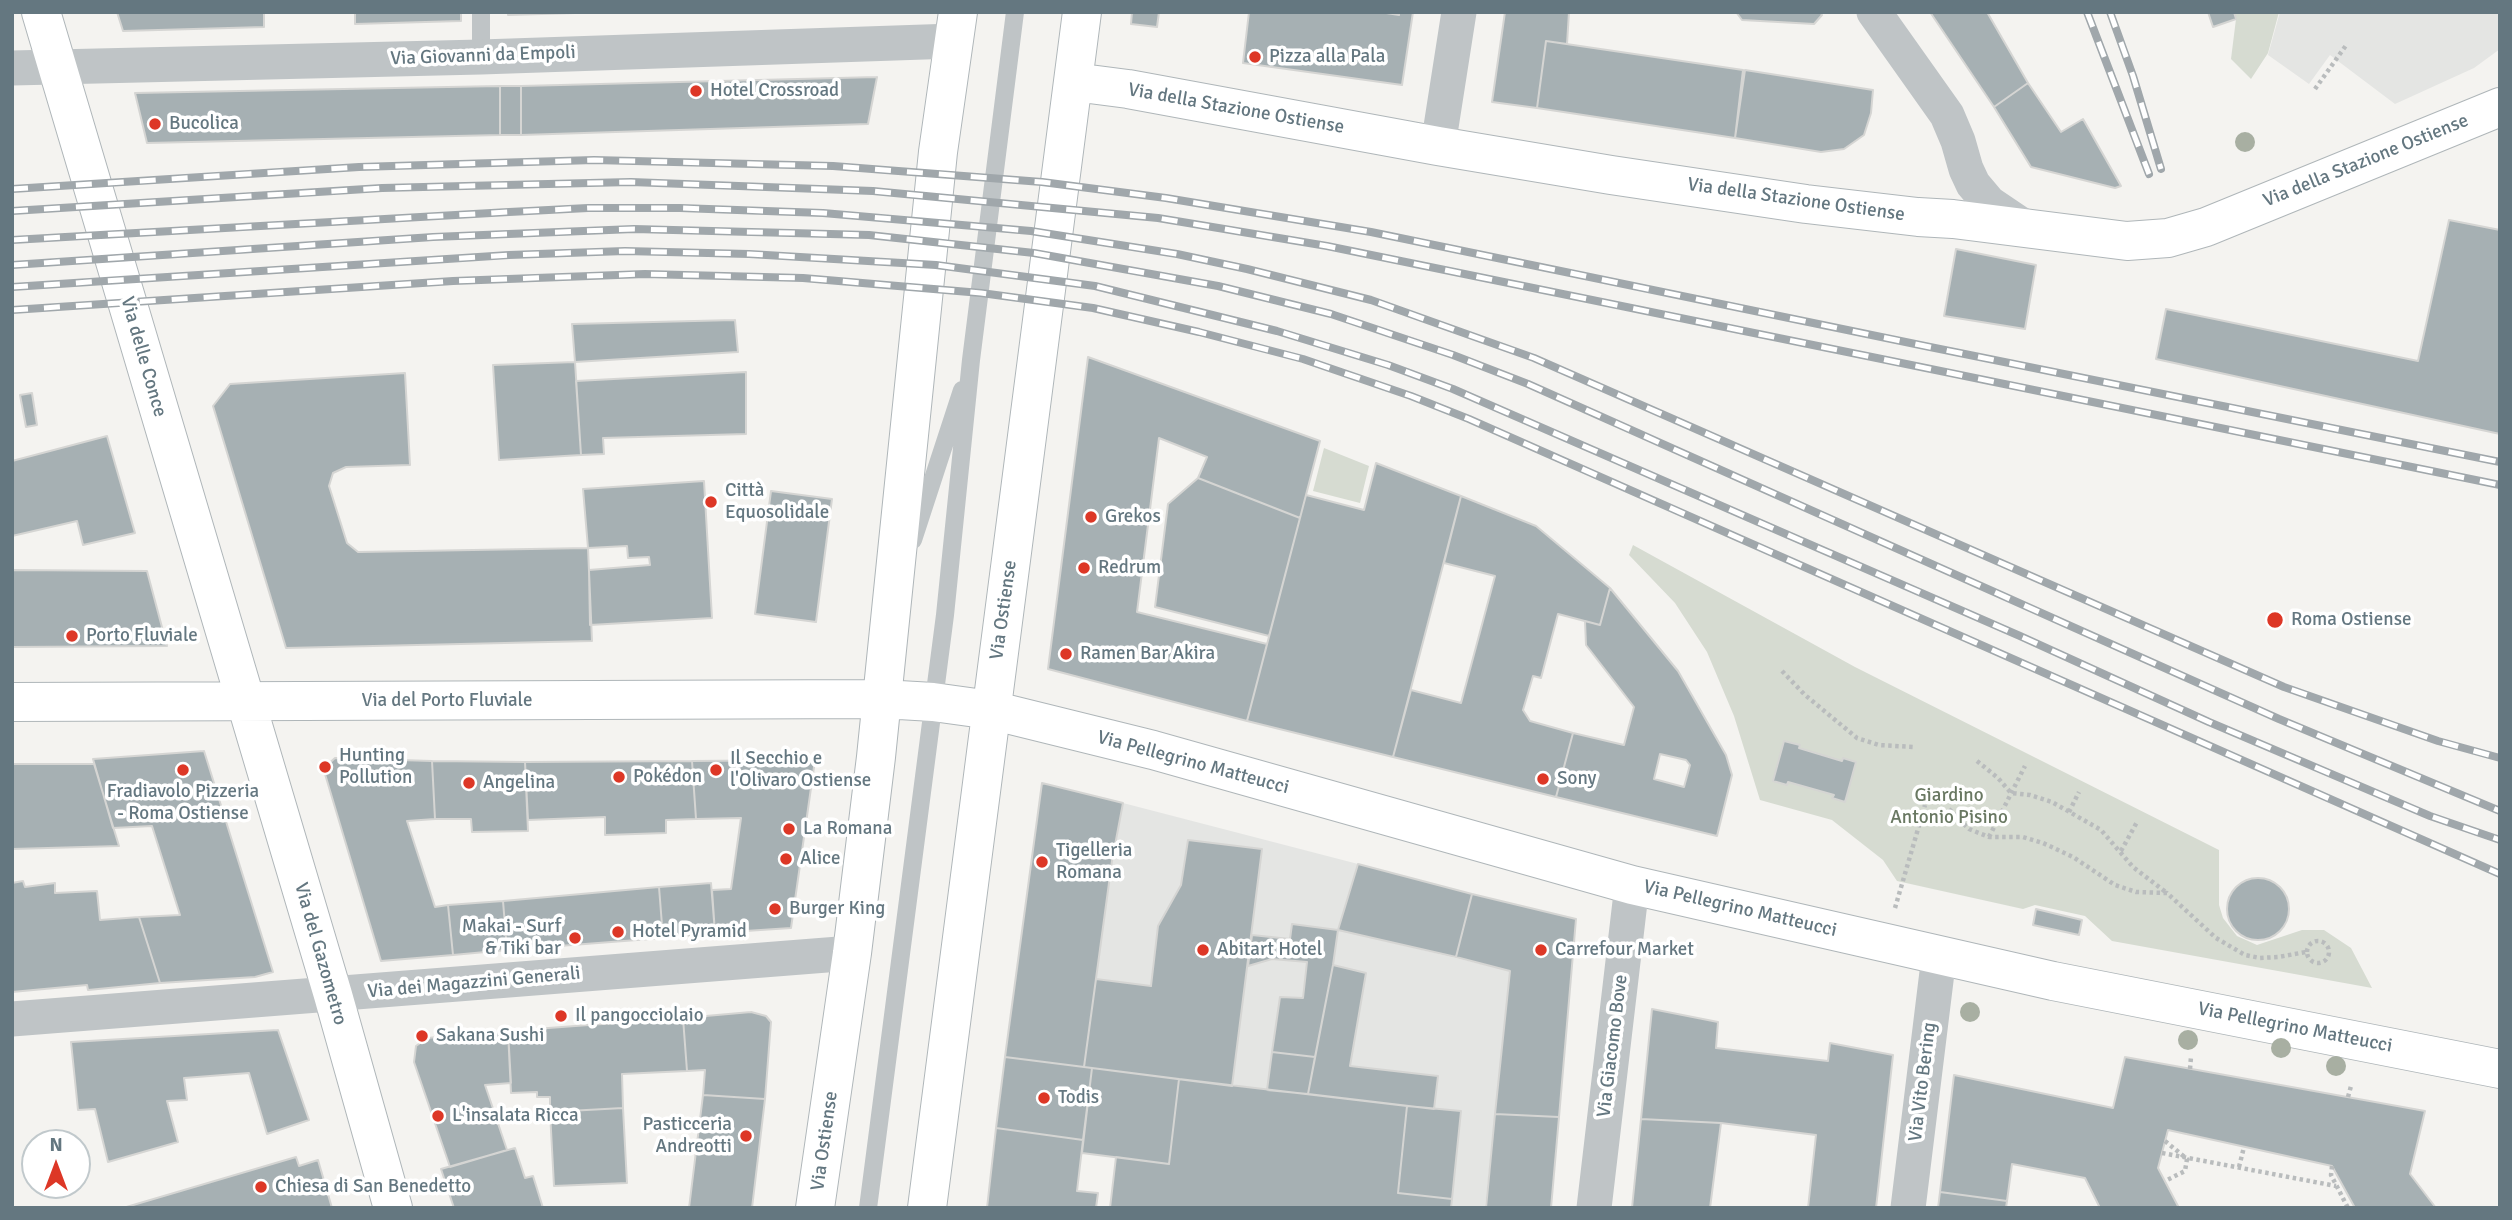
<!DOCTYPE html>
<html>
<head>
<meta charset="utf-8">
<style>
	body { margin:0 }
	#map { position:relative; width:2512px; height:1220px; overflow:hidden; background:#f4f3f0; font-family:Signika,sans-serif }
	canvas { display:block }
	.frame { position:absolute; inset:0; border:14px solid #647780; pointer-events:none }
	.north { position:absolute; left:21px; top:1129px; width:70px; height:70px; box-sizing:border-box; background:#fff; border:2px solid #c1c9cc; border-radius:50%; rotate:0deg; font-size:19px; font-weight:700; line-height:28px; text-align:center; color:#647780 }
	.north::after { content:''; display:block; margin:auto; width:24px; height:32px; background:#dd3726; clip-path:polygon(50% 0,100% 100%,50% 72%,0 100%) }
</style>
</head>
<body>
<div id="map">
<canvas width="2512" height="1220"></canvas>
<div class="frame"></div>
<div class="north">N</div>
</div>
<script>
const ctx = document.querySelector('canvas').getContext('2d');
ctx.lineJoin = 'round';
function fill(path, color) { ctx.fillStyle = color; ctx.fill(path, 'evenodd'); }
const toPath = rows => new Path2D(rows.map(r => 'M' + r).join(''));
function stroke(path, color, width, dash) { ctx.strokeStyle = color; ctx.lineWidth = width; ctx.lineCap = dash ? 'butt' : 'round'; ctx.setLineDash(dash || []); ctx.stroke(path); }
function write(font, color, halo, rows, align = 'center') {
  ctx.font = font + ' Signika,sans-serif'; ctx.lineWidth = 7; ctx.setLineDash([]); ctx.textBaseline = 'middle'; ctx.strokeStyle = halo; ctx.fillStyle = color; for (const [text, x, y, turn = 0] of rows) {
    ctx.save(); ctx.translate(x, y); ctx.rotate((+turn || 0) * Math.PI / 180); ctx.textAlign = isNaN(turn) ? turn : align; if (halo) ctx.strokeText(text, 0, 0); ctx.fillText(text, 0, 0); ctx.restore();
  }
}
fill(toPath([
	[2280,12,2500,12,2500,49,2474,68,2395,104,2330,55,2309,84,2268,55],
	[1123,803,1358,864,1338,930,1510,971,1485,1208,1110,1208,1179,1078,1084,1067,1112,861]
]), '#e4e5e3');
fill(toPath([
	[2234,12,2279,12,2268,53,2251,79,2231,59,2236,19],
	[1324,448,1369,466,1360,503,1313,491],
	[1633,545,1855,667,2219,850,2219,905,2223,918,2237,936,2257,945,2302,930,2324,930,2351,948,2372,988,2112,941,2085,916,2035,905,2023,909,1897,881,1883,860,1832,820,1760,800,1734,716,1707,652,1675,603,1629,555]
]), '#d6dbd1');
const building = toPath([
	[117,12,264,12,264,27,123,31,117,12],
	[355,12,461,12,461,21,355,24,355,12],
	[508,12,609,12,508,15,508,12],
	[1132,12,1159,12,1157,27,1131,24,1132,12],
	[1249,12,1380,12,1399,15,1399,12,1413,12,1402,85,1243,63,1249,12],
	[1505,12,1569,12,1567,44,1546,41,1537,108,1492,102,1505,12],
	[1736,12,1820,12,1822,15,1814,24,1742,20,1736,12],
	[1930,12,1987,12,2028,83,1994,107,1930,12],
	[2208,12,2234,12,2236,19,2213,27,2208,12],
	[1546,41,1743,70,1735,138,1537,108,1546,41],
	[1745,70,1873,90,1871,113,1864,135,1844,149,1821,152,1735,138,1745,70],
	[877,77,868,124,521,135,521,86,877,77],
	[2028,83,2061,132,2083,119,2121,186,2115,188,2031,167,1994,107,2028,83],
	[500,86,500,135,147,143,135,93,500,86],
	[500,86,521,86,521,135,500,135,500,86],
	[2449,220,2500,230,2500,434,2156,359,2166,309,2418,361,2449,220],
	[1956,249,2036,265,2025,329,1944,316,1956,249],
	[735,320,738,352,575,362,572,324,735,320],
	[1088,357,1320,441,1300,518,1198,478,1207,457,1159,438,1137,612,1267,644,1247,721,1048,669,1088,357],
	[575,362,581,455,499,460,493,365,575,362],
	[746,372,746,434,603,438,604,454,581,455,576,381,746,372],
	[405,373,410,465,346,467,333,473,329,486,347,543,358,552,588,548,592,641,286,648,213,406,230,384,405,373],
	[32,393,37,425,26,427,20,395,32,393],
	[107,436,135,533,83,545,77,521,12,536,12,461,107,436],
	[1376,463,1461,496,1393,757,1247,721,1306,495,1364,510,1376,463],
	[1198,478,1300,518,1269,636,1155,607,1168,504,1198,478],
	[704,481,712,618,590,625,589,570,650,565,649,557,628,558,627,546,588,548,583,489,704,481],
	[771,491,832,499,816,622,755,614,771,491],
	[1461,496,1536,526,1610,588,1600,625,1558,614,1541,678,1533,676,1523,710,1530,721,1573,733,1556,797,1393,757,1411,690,1461,703,1495,576,1444,563,1461,496],
	[12,570,147,571,167,646,12,647,12,570],
	[1610,588,1678,671,1726,755,1732,775,1717,836,1556,797,1573,733,1624,745,1634,707,1586,645,1585,621,1600,625,1610,588],
	[1660,754,1686,760,1690,765,1684,787,1654,779,1660,754],
	[1784,741,1800,745,1799,748,1842,761,1843,758,1856,762,1845,802,1832,798,1834,795,1788,782,1787,785,1773,781,1784,741],
	[204,751,273,972,255,977,160,983,139,917,180,915,152,826,113,828,93,759,204,751],
	[335,758,432,761,435,819,407,821,435,907,448,905,453,955,381,961,325,774,325,767,335,758],
	[815,760,791,928,715,933,712,890,731,889,741,818,696,819,692,761,815,760],
	[432,761,525,762,528,831,472,832,471,819,435,819,432,761],
	[692,761,696,819,666,820,666,833,605,835,605,817,528,820,525,762,692,761],
	[12,764,94,764,119,846,12,849,12,764],
	[1042,783,1123,803,1112,861,1084,1067,1005,1057,1042,783],
	[1188,840,1262,849,1232,1086,1084,1067,1096,979,1151,986,1158,926,1181,885,1188,840],
	[1358,864,1472,894,1456,957,1338,930,1358,864],
	'2227 909a31 31 0 1 1 62 0a31 31 0 1 1-62 0Z',
	[23,881,25,887,55,883,55,893,97,891,100,920,139,917,160,983,88,990,87,985,12,992,12,883,23,881],
	[711,883,715,933,663,938,659,887,711,883],
	[659,887,663,938,507,950,503,901,659,887],
	[1472,894,1576,919,1559,1117,1495,1114,1510,971,1456,957,1472,894],
	[503,901,507,950,453,955,448,905,503,901],
	[2036,909,2082,920,2079,935,2033,925,2036,909],
	[1292,924,1338,930,1333,965,1315,1057,1272,1052,1280,997,1303,998,1307,962,1272,959,1248,966,1252,935,1290,939,1292,924],
	[1333,965,1366,973,1350,1066,1438,1076,1434,1109,1308,1094,1333,965],
	[1652,1009,1718,1022,1716,1048,1828,1061,1830,1043,1893,1055,1876,1208,1808,1208,1816,1135,1721,1123,1641,1119,1652,1009],
	[751,1012,766,1016,771,1022,765,1099,703,1095,705,1070,687,1071,683,1018,751,1012],
	[683,1018,687,1071,622,1074,623,1108,550,1112,550,1097,537,1097,537,1092,511,1093,508,1031,683,1018],
	[278,1030,309,1120,267,1134,249,1073,184,1078,187,1100,167,1101,178,1142,108,1162,95,1109,78,1110,71,1042,278,1030],
	[508,1031,511,1083,485,1085,507,1150,450,1167,414,1062,416,1046,427,1038,508,1031],
	[1272,1052,1315,1057,1308,1094,1267,1090,1272,1052],
	[1005,1057,1092,1068,1083,1140,996,1128,1005,1057],
	[2125,1057,2425,1111,2410,1174,2436,1208,2355,1208,2332,1166,2168,1130,2158,1168,2179,1208,2100,1208,2085,1178,2012,1164,2007,1201,1940,1192,1954,1075,2113,1108,2125,1057],
	[1092,1068,1179,1079,1169,1164,1082,1153,1092,1068],
	[1179,1079,1407,1106,1398,1193,1452,1199,1451,1208,1110,1208,1116,1157,1169,1164,1179,1079],
	[703,1095,765,1099,752,1208,689,1208,703,1095],
	[1407,1106,1461,1111,1452,1199,1398,1193,1407,1106],
	[623,1108,627,1183,554,1186,550,1112,623,1108],
	[1495,1114,1559,1117,1551,1208,1486,1208,1495,1114],
	[1641,1119,1721,1123,1710,1208,1632,1208,1641,1119],
	[996,1128,1083,1140,1077,1191,1098,1193,1096,1208,987,1208,996,1128],
	[515,1148,525,1178,533,1176,543,1208,454,1208,441,1169,515,1148],
	[296,1157,299,1166,318,1160,332,1208,123,1208,296,1157],
	[1940,1192,2007,1201,2006,1208,1938,1208,1940,1192]
]);
fill(building, '#a6b0b3');
stroke(building, '#d5d5d3', 2);
const secondary = toPath([
	[41,12,333,995,393,1208],
	[1074,82,1128,89,1438,146,1611,175,1806,204,1918,217,1953,219,2127,241,2168,238,2206,227,2500,107],
	[12,702,882,699,933,702,991,710,1153,750,1632,885,2053,981,2500,1069],
	[815,1208,852,953,876,757,938,152,958,12],
	[927,1208,1082,12]
]);
stroke(secondary, '#afb6b9', 40);
stroke(toPath([
	[2315,89,2347,44],
	[1782,671,1805,695,1857,738,1879,745,1913,747],
	[1977,761,1998,778,2011,793,2030,795,2052,802,2101,830,2133,867,2167,893],
	[1949,809,1969,829,1989,837,2023,837,2043,843,2073,857,2115,885,2136,892,2167,893,2216,938,2245,955,2260,958,2278,957,2306,952],
	[2069,812,2079,792],
	[1989,837,2025,766],
	[2121,851,2137,822],
	[1895,908,1925,805],
	'2307 952a11 11 0 1 1 22 0a11 11 0 1 1-22 0Z',
	[2190,1069,2191,1057],
	[2348,1097,2351,1086],
	[2165,1141,2187,1159,2185,1171,2165,1181],
	[2162,1153,2336,1186],
	[2332,1166,2331,1175,2348,1208],
	[2239,1167,2244,1147]
]), '#b9bcbd', 4.5, [3.5, 3.5]);
stroke(toPath([
	[481,12,481,57],
	[913,540,962,390],
	[868,1208,945,615,971,360,1015,12]
]), '#bfc4c6', 18);
stroke(toPath([
	[1874,12,1947,115,1958,141,1966,169,1973,184,1989,203,2026,228],
	[12,68,481,57,954,41],
	[1438,146,1459,12],
	[12,1019,852,953],
	[1594,1208,1632,885],
	[1908,1208,1939,956]
]), '#bfc4c6', 35);
stroke(secondary, '#fff', 38);
const rail = toPath([
	[2087,12,2149,174],
	[2110,12,2133,76,2161,169],
	[12,189,359,167,594,160,833,166,1042,182,1166,198,1371,232,1925,346,2500,462],
	[12,211,382,188,631,182,873,191,1158,218,1327,246,2500,485],
	[12,240,509,212,588,208,680,208,823,213,1031,231,1177,254,1247,269,1371,300,1534,358,2284,687,2438,741,2500,758],
	[12,265,433,237,634,229,869,235,1034,253,1218,286,1331,314,1453,355,1528,384,2279,719,2500,811],
	[12,287,509,255,625,251,749,254,936,265,1095,286,1277,331,1388,365,1453,389,2020,636,2209,722,2430,816,2500,840],
	[12,310,453,281,645,274,803,278,981,293,1093,308,1199,332,1303,359,1411,396,1469,419,2500,874]
]);
stroke(rail, '#a0a7ab', 8);
stroke(rail, '#fff', 5, [16]);
ctx.fillStyle = '#a8afa2';
for (const [x, y] of [
	[2245,142],
	[1970,1012],
	[2188,1040],
	[2281,1048],
	[2336,1066]
]) { ctx.beginPath(); ctx.arc(x, y, 10, 0, 2 * Math.PI); ctx.fill(); }
for (const [x, y, r, color] of [
	[1255,57,7,"#dd3726"],
	[696,91,7,"#dd3726"],
	[155,124,7,"#dd3726"],
	[711,502,7,"#dd3726"],
	[1091,517,7,"#dd3726"],
	[1084,568,7,"#dd3726"],
	[2275,620,9,"#dd3726"],
	[72,636,7,"#dd3726"],
	[1066,654,7,"#dd3726"],
	[325,767,7,"#dd3726"],
	[183,770,7,"#dd3726"],
	[716,770,7,"#dd3726"],
	[619,777,7,"#dd3726"],
	[1543,779,7,"#dd3726"],
	[469,783,7,"#dd3726"],
	[789,829,7,"#dd3726"],
	[786,859,7,"#dd3726"],
	[1042,862,7,"#dd3726"],
	[775,909,7,"#dd3726"],
	[618,932,7,"#dd3726"],
	[575,938,7,"#dd3726"],
	[1203,950,7,"#dd3726"],
	[1541,950,7,"#dd3726"],
	[561,1016,7,"#dd3726"],
	[422,1036,7,"#dd3726"],
	[1044,1098,7,"#dd3726"],
	[438,1116,7,"#dd3726"],
	[746,1136,7,"#dd3726"],
	[261,1187,7,"#dd3726"]
]) { const dot = new Path2D(); dot.arc(x, y, r, 0, 2 * Math.PI); ctx.fillStyle = color; ctx.fill(dot); stroke(dot, '#fff', 2.5); }
write('19px', '#647780', '#fff', [
	["Via Giovanni da Empoli",483,56,-2],
	["Via della Stazione Ostiense",1236,109,10],
	["Via della Stazione Ostiense",2366,161,-22],
	["Via della Stazione Ostiense",1796,200,8],
	["Via delle Conce",143,357,74],
	["Via Ostiense",1004,610,-82],
	["Via del Porto Fluviale",447,701],
	["Via Pellegrino Matteucci",1193,763,15],
	["Via Pellegrino Matteucci",1740,909,13],
	["Via del Gazometro",320,954,74],
	["Via dei Magazzini Generali",474,983,-5],
	["Via Pellegrino Matteucci",2295,1028,11],
	["Via Giacomo Bove",1613,1046,-83],
	["Via Vito Bering",1923,1082,-83],
	["Via Ostiense",825,1141,-82]
]);
write('19px', '#647780', '#fff', [
	["Pizza alla Pala",1269,57],
	["Hotel Crossroad",710,91],
	["Bucolica",169,124],
	["Città",725,491],
	["Equosolidale",725,513],
	["Grekos",1105,517],
	["Redrum",1098,568],
	["Roma Ostiense",2291,620],
	["Porto Fluviale",86,636],
	["Ramen Bar Akira",1080,654],
	["Hunting",339,756],
	["Pollution",339,778],
	["Il Secchio e",730,759],
	["l'Olivaro Ostiense",730,781],
	["Pokédon",633,777],
	["Sony",1557,779],
	["Angelina",483,783],
	["Fradiavolo Pizzeria",183,792,"center"],
	["- Roma Ostiense",183,814,"center"],
	["La Romana",803,829],
	["Tigelleria",1056,851],
	["Romana",1056,873],
	["Alice",800,859],
	["Burger King",789,909],
	["Makai - Surf",561,927,"right"],
	["& Tiki bar",561,949,"right"],
	["Hotel Pyramid",632,932],
	["Abitart Hotel",1217,950],
	["Carrefour Market",1555,950],
	["Il pangocciolaio",575,1016],
	["Sakana Sushi",436,1036],
	["Todis",1058,1098],
	["L'insalata Ricca",452,1116],
	["Pasticceria",732,1125,"right"],
	["Andreotti",732,1147,"right"],
	["Chiesa di San Benedetto",275,1187]
], 'left');
write('19px', '#697862', '#fff', [
	["Giardino",1949,796],
	["Antonio Pisino",1949,818]
]);
</script>
</body>
</html>
